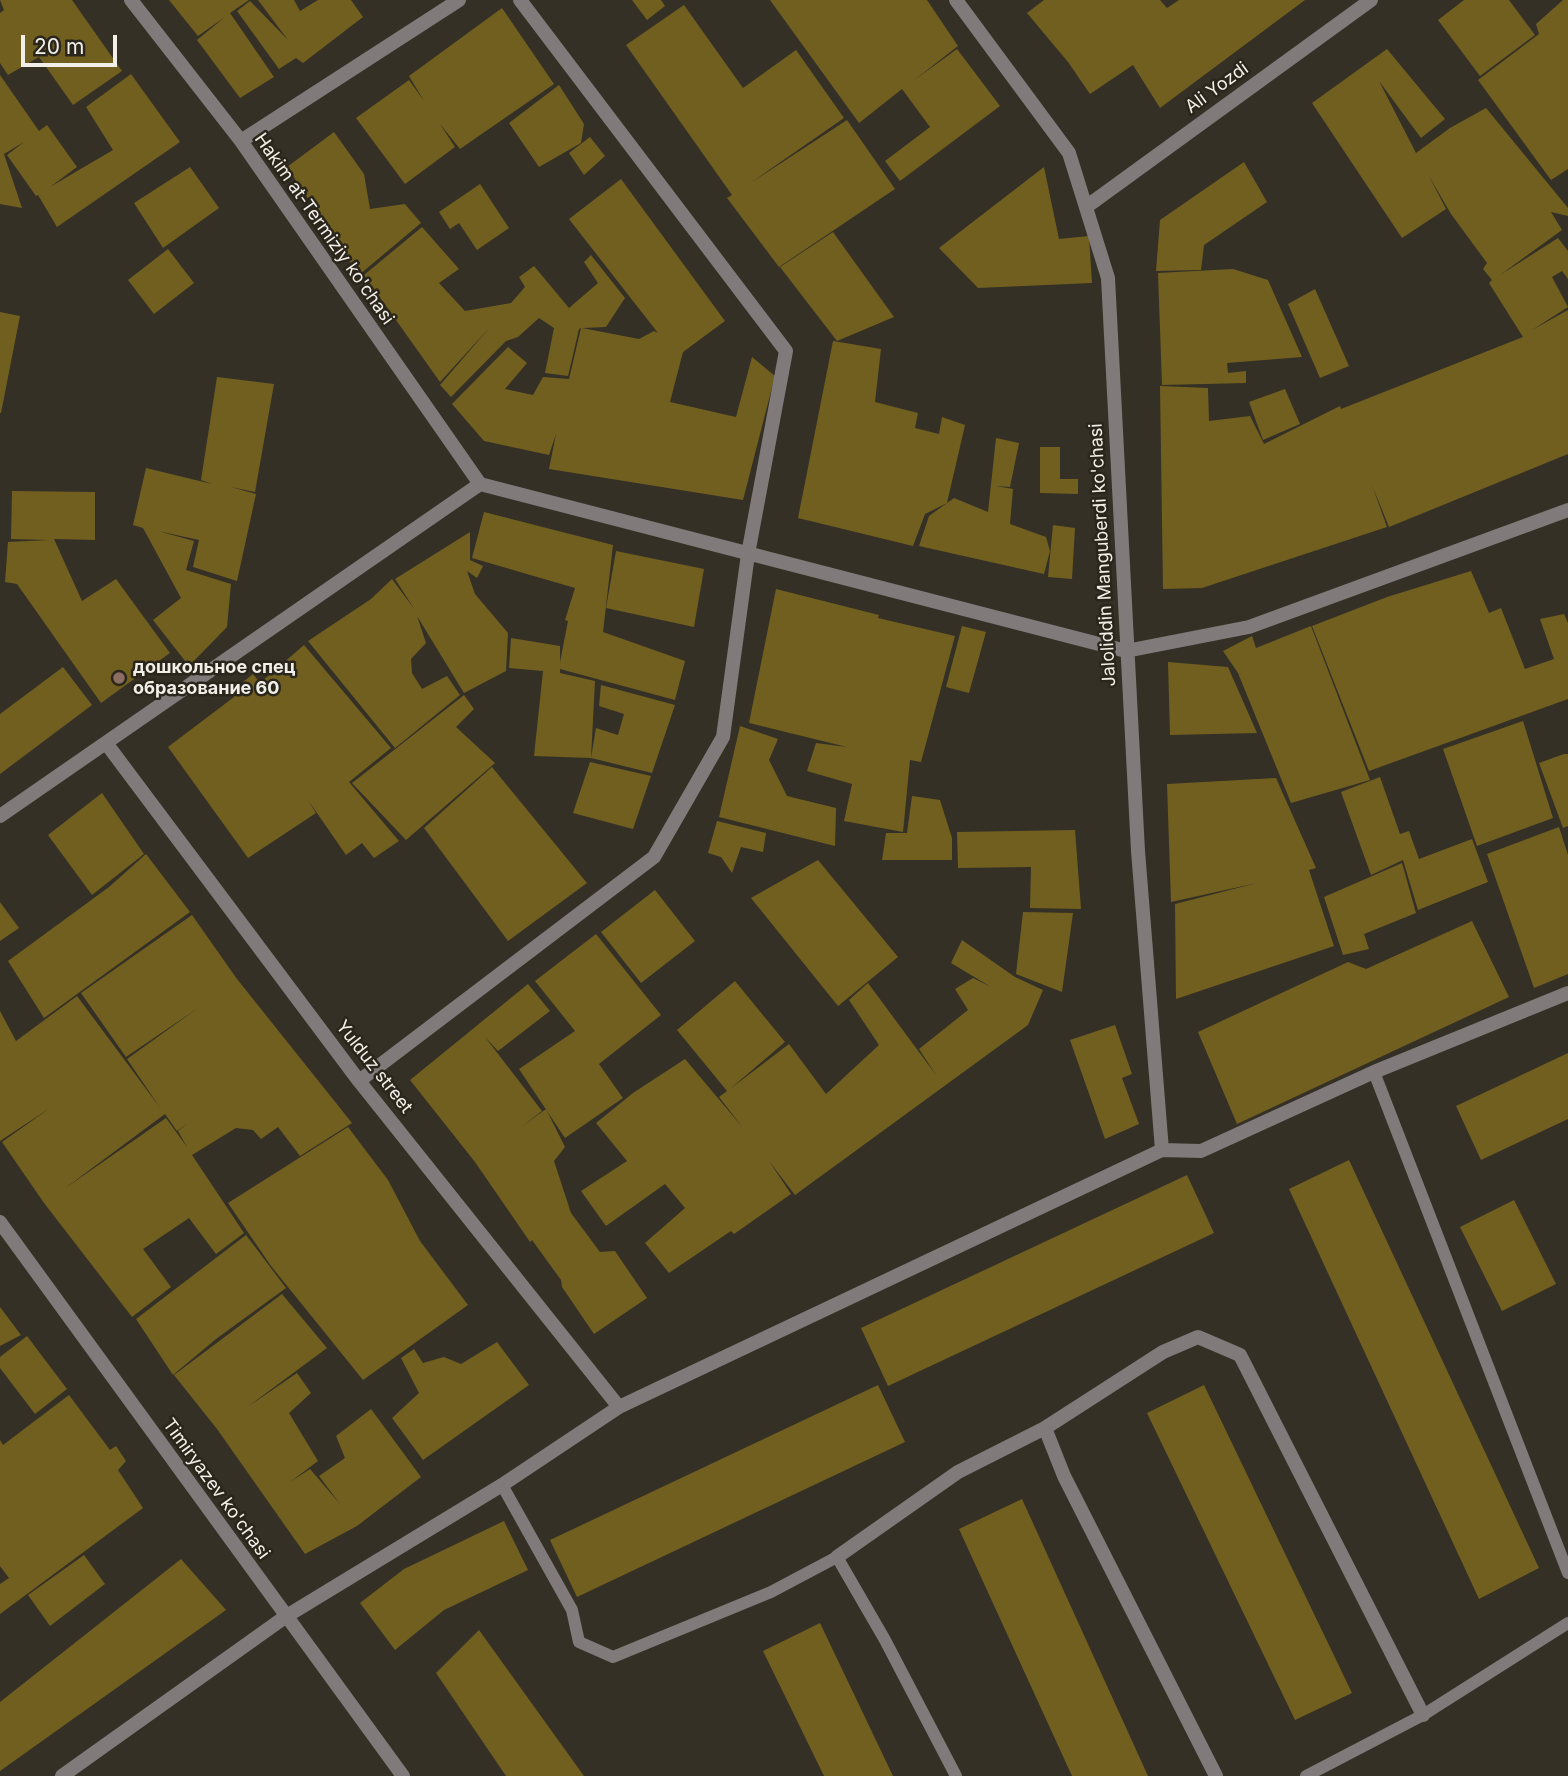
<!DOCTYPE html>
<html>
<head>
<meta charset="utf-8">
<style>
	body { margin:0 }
	#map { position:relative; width:1568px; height:1776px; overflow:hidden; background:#343025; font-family:Inter,sans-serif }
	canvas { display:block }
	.scale { position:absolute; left:21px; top:35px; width:96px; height:32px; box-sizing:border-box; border:4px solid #f1efe8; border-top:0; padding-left:9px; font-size:21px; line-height:24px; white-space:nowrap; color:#f1efe8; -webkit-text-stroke:5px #2a261c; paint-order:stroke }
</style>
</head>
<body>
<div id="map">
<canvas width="1568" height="1776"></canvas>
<div class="scale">20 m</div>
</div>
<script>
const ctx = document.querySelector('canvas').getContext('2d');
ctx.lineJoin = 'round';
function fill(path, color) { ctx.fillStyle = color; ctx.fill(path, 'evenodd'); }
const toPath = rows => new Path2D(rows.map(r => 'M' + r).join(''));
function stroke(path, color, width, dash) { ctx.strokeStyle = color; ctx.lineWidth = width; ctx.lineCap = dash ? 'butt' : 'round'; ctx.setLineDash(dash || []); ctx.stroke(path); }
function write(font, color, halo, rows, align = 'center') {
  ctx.font = font + ' Inter,sans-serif'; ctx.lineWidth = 5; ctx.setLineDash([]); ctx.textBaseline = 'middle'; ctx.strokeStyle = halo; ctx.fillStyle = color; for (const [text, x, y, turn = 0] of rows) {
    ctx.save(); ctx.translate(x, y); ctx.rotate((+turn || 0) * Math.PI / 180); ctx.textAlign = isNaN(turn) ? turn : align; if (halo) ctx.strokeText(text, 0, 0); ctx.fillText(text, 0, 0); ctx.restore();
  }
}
fill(toPath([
	[0,0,72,0,122,71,73,105,39,57,8,75,0,63,0,13,4,10],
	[169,0,249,0,230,13,274,77,240,98,197,40,225,17,198,36],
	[258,0,294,0,300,11,318,0,351,0,363,17,303,63,296,58,279,69,237,11,250,1,288,40],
	[632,0,661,0,665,6,647,20],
	[770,0,927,0,958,46,913,81,957,49,1000,106,900,181,885,161,930,127,902,89,859,123],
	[1044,0,1160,0,1167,8,1179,0,1305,0,1160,108,1133,65,1090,94,1068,62,1027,13],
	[1464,0,1509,0,1535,35,1480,76,1438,20],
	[1563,0,1568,0,1568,169,1551,180,1478,80,1539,34,1536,24],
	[684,5,743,88,796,50,844,118,749,184,847,120,895,189,779,267,727,198,732,195,626,45],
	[502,8,554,84,460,149,440,124,455,147,405,184,356,118,409,80,424,101,409,76],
	[1387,49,1445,119,1421,138,1379,81,1416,153,1450,128,1486,108,1568,208,1568,216,1551,212,1562,230,1500,275,1558,238,1568,251,1568,279,1562,271,1552,277,1568,307,1532,330,1568,310,1568,454,1389,527,1372,485,1387,527,1202,588,1163,589,1160,386,1208,388,1209,421,1250,416,1264,444,1340,406,1341,409,1523,337,1489,283,1492,280,1483,269,1487,263,1451,214,1429,176,1446,209,1402,238,1312,103],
	[131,74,180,142,57,227,38,195,36,196,7,155,24,142,4,154,22,208,0,204,0,75,39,131,47,125,77,167,50,187,113,150,86,107],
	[559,85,584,124,581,143,539,167,509,123],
	[334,132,364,174,370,209,405,204,421,223,359,275,287,167],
	[590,137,605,156,584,175,569,153],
	[1244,162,1267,202,1204,245,1201,270,1156,271,1160,220],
	[190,167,219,208,163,248,134,203],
	[1044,167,1059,239,1089,236,1092,283,978,288,939,248],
	[621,179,725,321,683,352,670,402,736,417,752,357,775,376,743,500,549,469,556,434,549,455,484,441,452,404,508,347,527,363,505,389,533,395,543,377,569,379,581,328,579,329,568,376,545,373,554,328,539,318,518,337,506,341,451,397,440,385,491,326,440,382,364,275,422,227,459,269,439,283,465,311,511,303,525,287,519,277,534,266,569,308,598,283,584,262,591,255,625,298,606,327,582,328,639,339,654,331,658,333,569,219],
	[480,184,509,228,477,250,459,223,450,229,439,212],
	[833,232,894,317,837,341,780,267],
	[168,249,194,283,154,314,128,280],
	[1233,269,1268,280,1302,357,1227,363,1228,373,1246,371,1246,383,1162,385,1158,273],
	[1315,289,1349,366,1320,378,1288,304],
	[0,312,20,316,1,413,0,413],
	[833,341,881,349,875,402,918,413,915,428,939,434,942,417,965,425,947,503,925,514,913,546,798,518],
	[217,377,274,384,255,492,231,487,256,494,237,581,193,567,199,540,158,531,194,541,186,570,231,584,227,627,189,666,153,620,181,598,143,528,133,525,146,468,212,484,201,480],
	[1285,389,1300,424,1263,440,1249,402],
	[996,438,1019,443,1010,487,996,486,1013,489,1010,524,1046,537,1050,551,1044,574,919,546,929,516,954,498,988,512],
	[1040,447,1060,447,1060,479,1078,479,1078,494,1040,493],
	[12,491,95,492,95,540,54,539,82,601,116,579,170,653,101,703,17,584,5,582,8,542,49,540,11,539],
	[484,512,613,545,603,632,685,661,675,700,560,669,560,673,595,681,591,758,534,756,543,671,509,668,511,638,560,646,560,662,568,621,565,620,575,588,472,558],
	[1053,525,1075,528,1072,579,1048,577],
	[470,532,470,560,483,566,477,578,467,571,475,594,508,633,506,671,464,693,417,616,426,643,411,659,412,673,422,689,447,676,460,695,395,748,308,641,371,599,392,579,415,610,395,579],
	[616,551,704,569,694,627,606,608],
	[1471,571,1489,613,1501,608,1525,669,1554,659,1540,619,1564,614,1568,623,1568,699,1369,771,1312,626,1387,597],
	[776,589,879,615,878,618,955,636,921,762,910,760,903,832,844,821,852,784,807,771,816,743,847,747,749,723],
	[962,626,986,632,969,693,946,687],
	[1311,626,1370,780,1291,803,1238,673,1223,651,1252,636,1256,648],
	[304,645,391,748,349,782,399,841,374,858,362,843,346,855,308,800,316,813,248,858,168,747,234,697,238,686,253,674,260,683],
	[1168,662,1228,667,1257,733,1170,735],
	[63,667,92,705,0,774,0,714],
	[601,685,675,705,652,773,591,758,596,728,618,735,624,714,599,706],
	[464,695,474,709,456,727,495,763,406,840,352,783],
	[1523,721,1553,818,1477,846,1443,749],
	[740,726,778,739,769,760,787,796,836,808,835,846,719,817],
	[1564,754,1568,754,1568,826,1563,828,1539,763],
	[590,762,651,776,633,829,573,813],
	[492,767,587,883,508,941,424,828],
	[1380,777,1400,834,1409,831,1419,859,1472,839,1488,882,1418,910,1403,860,1371,875,1341,792],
	[1276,778,1316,868,1309,870,1334,946,1176,999,1175,904,1257,883,1171,902,1167,784],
	[102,793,144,854,92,895,48,835],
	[912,796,940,800,952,838,952,860,882,860,886,833,907,833],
	[717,821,766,833,763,852,741,847,732,873,721,857,708,853],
	[1559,827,1568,855,1568,974,1534,988,1487,854],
	[1075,830,1081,909,1030,908,1031,867,958,868,957,832],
	[146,854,190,912,44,1018,8,961,109,887],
	[818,860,898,957,838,1006,751,898],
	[1402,863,1416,913,1364,934,1369,949,1343,955,1324,897],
	[655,890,695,941,641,983,601,932],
	[0,902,19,928,0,941],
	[1023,912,1073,913,1062,992,1016,974],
	[192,915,237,979,352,1123,300,1156,278,1127,261,1139,253,1130,236,1128,192,1155,244,1233,216,1254,189,1218,143,1249,171,1287,132,1317,44,1203,2,1142,50,1108,0,1141,0,1011,16,1041,77,996,161,1109,127,1059,198,1008,126,1057,81,993],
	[165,1114,177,1131,188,1123,178,1131,187,1147,166,1118,64,1189],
	[1472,921,1509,997,1237,1124,1198,1032,1348,962,1366,969],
	[596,934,661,1015,599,1064,623,1098,565,1138,519,1069,575,1031,535,981],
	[962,940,1015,977,1043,990,1028,1025,795,1195,769,1161,791,1194,734,1234,731,1231,669,1273,645,1243,685,1208,665,1184,606,1226,581,1191,627,1161,596,1123,633,1093,685,1059,743,1128,719,1097,727,1091,677,1030,735,981,785,1042,730,1089,789,1044,826,1094,879,1045,849,1000,868,983,936,1075,919,1049,968,1010,955,989,973,978,991,987,951,963],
	[528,984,550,1011,498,1051,485,1037,542,1111,520,1128,546,1109,565,1147,554,1161,571,1213,600,1252,615,1251,647,1298,594,1334,562,1287,561,1280,532,1240,530,1242,475,1162,410,1080],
	[1115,1025,1132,1074,1122,1078,1139,1124,1105,1139,1070,1040],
	[1568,1053,1568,1119,1481,1160,1456,1106],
	[348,1127,388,1180,420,1241,468,1305,363,1380,271,1266,228,1203],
	[1349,1160,1539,1568,1479,1599,1289,1189],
	[1187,1175,1214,1233,888,1386,861,1328],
	[1514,1200,1556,1284,1502,1311,1460,1227],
	[246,1235,286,1288,216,1339,173,1375,136,1319],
	[282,1294,327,1348,246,1408,297,1373,311,1393,289,1413,318,1461,290,1482,310,1469,340,1504,319,1476,345,1458,336,1436,371,1409,421,1477,357,1526,305,1554,217,1429,174,1375],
	[0,1307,21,1335,0,1346],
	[27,1336,67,1389,35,1414,0,1368,0,1357],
	[497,1342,529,1385,423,1460,392,1418,419,1393,401,1358,414,1349,423,1363,444,1357,461,1364],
	[878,1385,905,1442,577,1597,550,1540],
	[1204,1385,1352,1693,1295,1720,1147,1413],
	[69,1395,110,1450,116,1446,126,1461,118,1470,143,1508,0,1614,0,1584,9,1578,0,1566,0,1440,3,1445],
	[1022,1499,1148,1776,1072,1776,959,1529],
	[504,1521,528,1570,444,1610,395,1650,360,1603,404,1569],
	[84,1555,105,1584,50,1626,28,1595],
	[181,1559,226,1610,0,1771,0,1702],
	[820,1623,893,1776,824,1776,763,1651],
	[479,1630,584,1776,506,1776,436,1673]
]), '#715f20');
stroke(toPath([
	[1374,1072,1568,1573],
	[502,1485,572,1610,579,1642,613,1657,771,1592,837,1557,885,1640,956,1776],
	[1306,1776,1423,1715,1568,1623]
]), '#817a7b', 12);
stroke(toPath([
	[131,0,241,141,480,484],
	[956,0,1069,153,1108,278,1138,851,1162,1150],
	[241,141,459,0],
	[1086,207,1371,0],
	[106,743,359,1081,619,1407],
	[0,816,480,484,1126,651,1249,627,1568,510],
	[359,1081,654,857,723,737,748,554,786,351,520,0],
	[1045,1428,1163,1352,1198,1337,1240,1355,1423,1715],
	[837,1557,958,1472,1045,1428,1064,1476,1216,1776],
	[62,1776,285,1617,502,1485,619,1407,1162,1150,1201,1151,1374,1072,1568,993]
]), '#817a7b', 14);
stroke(toPath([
	[0,1222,403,1776]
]), '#817a7b', 14);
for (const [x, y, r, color] of [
	[119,678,7,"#8d6e63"]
]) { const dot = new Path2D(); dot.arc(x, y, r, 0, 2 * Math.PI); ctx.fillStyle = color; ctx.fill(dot); stroke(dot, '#2a261c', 2.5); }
write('18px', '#f1efe8', '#2a261c', [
	["Ali Yozdi",1217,88,-36],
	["Hakim at-Termiziy ko'chasi",324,229,55],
	["Jaloliddin Manguberdi ko'chasi",1103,555,-93],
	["Yulduz street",374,1067,52],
	["Timiryazev ko'chasi",216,1489,54]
]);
write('bold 18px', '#f1efe8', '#2a261c', [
	["дошкольное спец",133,668],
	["образование 60",133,689]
], 'left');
</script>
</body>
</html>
